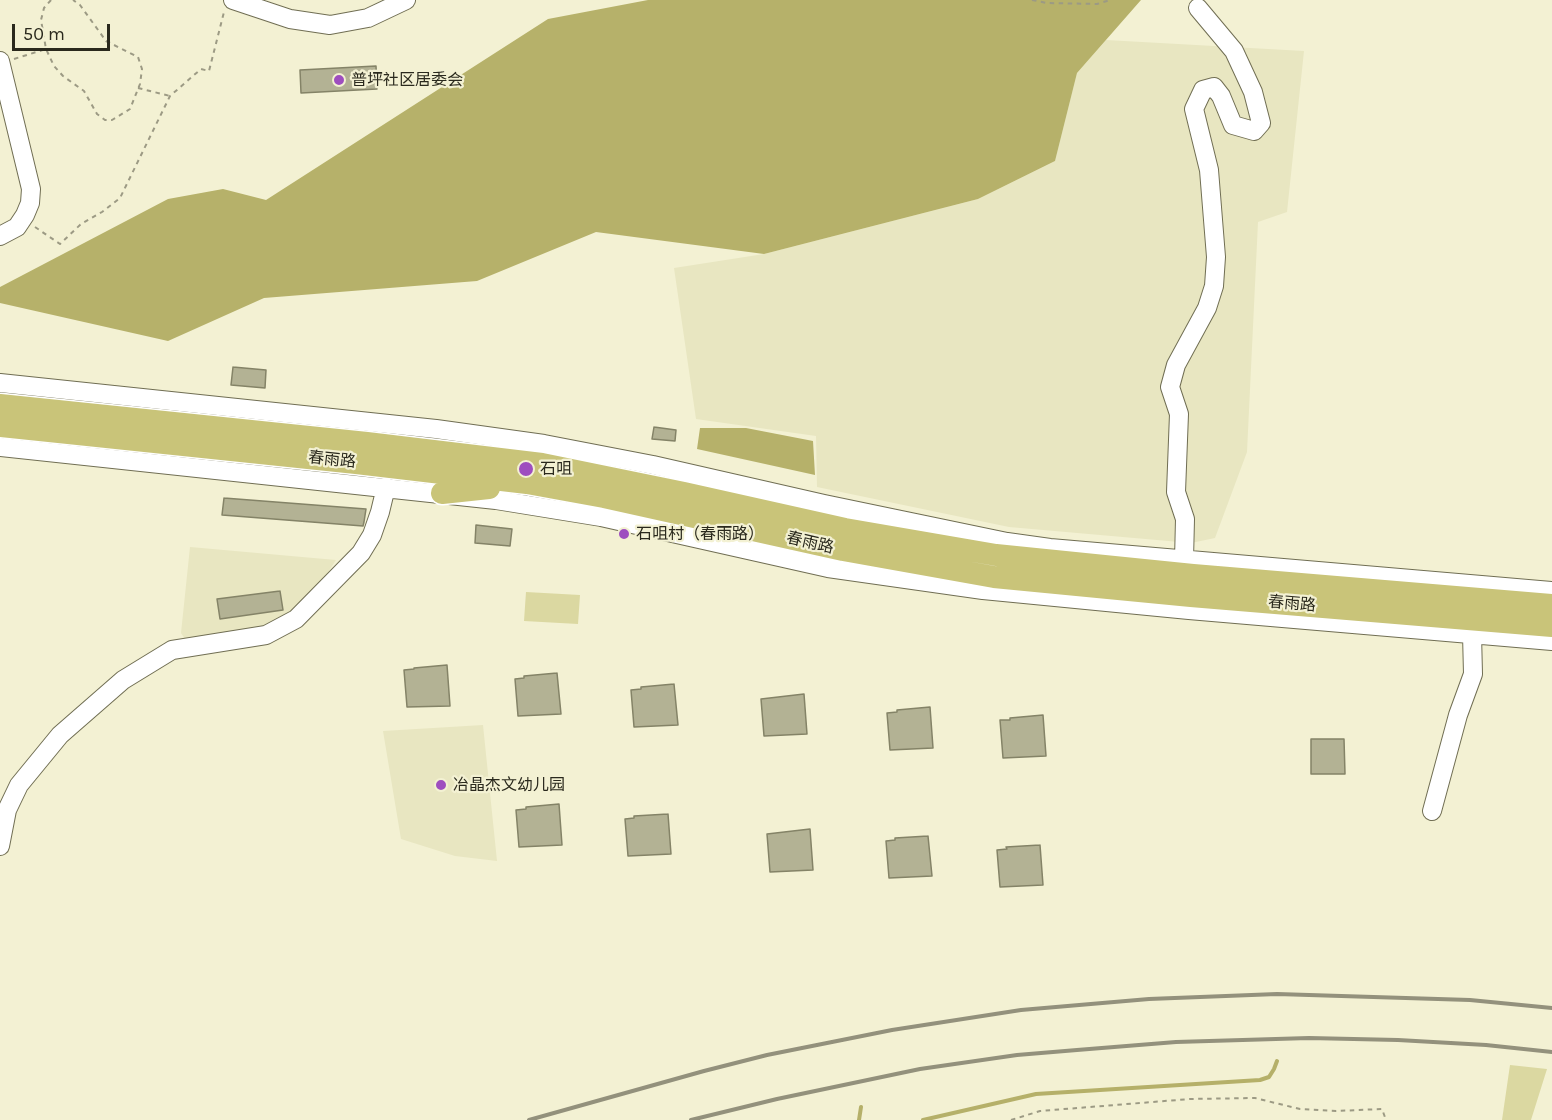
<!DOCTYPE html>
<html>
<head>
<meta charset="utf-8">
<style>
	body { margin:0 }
	#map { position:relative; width:1552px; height:1120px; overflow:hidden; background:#f3f1d3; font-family:Karla,sans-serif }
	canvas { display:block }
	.scale { position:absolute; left:12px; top:24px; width:98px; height:27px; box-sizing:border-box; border:3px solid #2a291d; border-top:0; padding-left:8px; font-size:18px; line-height:21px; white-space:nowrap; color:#2a291d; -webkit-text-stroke:4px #f3f1d3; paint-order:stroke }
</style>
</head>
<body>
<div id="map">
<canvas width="1552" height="1120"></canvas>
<div class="scale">50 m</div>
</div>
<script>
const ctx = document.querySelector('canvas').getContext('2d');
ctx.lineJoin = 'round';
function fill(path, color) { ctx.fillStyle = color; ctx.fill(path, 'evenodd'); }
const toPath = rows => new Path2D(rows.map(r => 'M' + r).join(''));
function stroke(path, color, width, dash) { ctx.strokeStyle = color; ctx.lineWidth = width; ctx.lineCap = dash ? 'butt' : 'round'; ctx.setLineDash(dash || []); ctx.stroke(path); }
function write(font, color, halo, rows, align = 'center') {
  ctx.font = font + ' Karla,"Noto Sans SC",sans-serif'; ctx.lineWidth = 4.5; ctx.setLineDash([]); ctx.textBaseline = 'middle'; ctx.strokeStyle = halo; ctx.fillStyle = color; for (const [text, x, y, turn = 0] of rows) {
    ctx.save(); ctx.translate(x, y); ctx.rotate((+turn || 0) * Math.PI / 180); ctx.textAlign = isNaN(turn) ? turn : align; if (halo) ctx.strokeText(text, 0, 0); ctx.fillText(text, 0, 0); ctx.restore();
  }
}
fill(toPath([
	[1106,40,1304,51,1287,212,1258,222,1247,452,1215,538,1191,543,1009,527,817,487,816,436,696,419,674,268,764,254,978,199,1055,161,1077,73],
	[190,547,336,560,314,594,286,618,266,627,185,639,181,633],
	[483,725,497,861,455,856,401,839,383,731]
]), '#e8e6c1');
fill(toPath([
	[526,592,580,595,578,624,524,621],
	[1510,1065,1547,1069,1531,1120,1502,1120]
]), '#dbd8a1');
fill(toPath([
	[648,0,1141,0,1077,73,1055,161,978,199,764,254,596,232,477,281,264,298,168,341,0,303,0,287,168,199,223,189,266,200,548,19],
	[700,428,746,428,813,441,815,475,697,449],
	[0,436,451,484,427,487,0,443]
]), '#b6b16a');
stroke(toPath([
	[859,1120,861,1107],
	[923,1120,1036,1094,1260,1080,1269,1077,1274,1069,1277,1061]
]), '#b5b069', 4);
const building = toPath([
	[376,66,377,89,301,93,300,70,376,66],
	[233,367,266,370,265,388,231,385,233,367],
	[654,427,676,430,675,441,652,439,654,427],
	[224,498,366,509,364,522,363,526,222,515,224,498],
	[476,525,512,529,510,546,475,543,476,525],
	[280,591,283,610,220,619,217,599,280,591],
	[447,665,450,706,407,707,404,670,414,669,414,668,447,665],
	[557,673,561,714,518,716,515,679,524,678,524,676,557,673],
	[674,684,678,725,634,727,631,690,641,689,641,687,674,684],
	[804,694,807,734,764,736,761,699,804,694],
	[930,707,933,748,890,750,887,713,897,712,897,710,930,707],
	[1043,715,1046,756,1003,758,1000,720,1010,720,1010,718,1043,715],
	[1311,739,1344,739,1345,774,1311,774,1311,739],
	[559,804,562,845,519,847,516,810,526,809,526,807,559,804],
	[668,814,671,854,628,856,625,819,634,818,634,816,668,814],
	[810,829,813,870,770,872,767,834,810,829],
	[928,836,932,876,889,878,886,841,895,840,895,838,928,836],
	[1040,845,1043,885,1000,887,997,850,1007,849,1006,847,1040,845]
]);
fill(building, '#b3b294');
stroke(building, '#848367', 1.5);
const minor = toPath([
	[233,0,290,19,330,25,368,18,406,0],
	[0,61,31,189,30,203,25,215,17,227,0,236],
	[0,383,436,429,544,444,653,465,824,504,1007,542,1050,548,1552,591],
	[0,447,496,500,601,517,828,568,983,590,1189,610,1552,641],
	[1184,560,1185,519,1176,492,1179,414,1170,387,1176,365,1207,308,1214,286,1216,257,1209,170,1194,109,1203,90,1214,87,1221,96,1233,125,1254,131,1261,123,1253,92,1234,51,1198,8],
	[1432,811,1458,715,1473,674,1472,634],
	[0,846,7,810,19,785,60,735,123,680,172,650,266,635,296,619,361,553,372,535,380,512,386,487]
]);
const major = toPath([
	[0,405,367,443,542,464,684,493,845,529,996,555,1193,575,1552,605],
	[0,426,356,463,527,483,604,497,843,550,994,577,1191,596,1552,626],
	[442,493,489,488]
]);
stroke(minor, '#706e53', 20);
stroke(major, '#fff', 25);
stroke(toPath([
	[51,0,44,8,41,20,46,49,54,66,63,76,84,91,97,114,105,120,112,120,130,109,140,84,142,69,138,57,106,41,80,5,73,0],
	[1032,0,1047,3,1097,4,1110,0],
	[14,59,46,49],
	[138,88,170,96],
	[35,227,60,244,81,224,102,212,120,198,170,96,201,69,209,71,224,12],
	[1011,1120,1040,1111,1190,1099,1255,1098,1300,1109,1336,1111,1382,1109,1386,1120]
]), '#9c9a84', 2, [4.5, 4.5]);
stroke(minor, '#fff', 18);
stroke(major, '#c9c479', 22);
stroke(toPath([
	[529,1120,704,1071,767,1055,892,1030,1021,1010,1149,999,1277,994,1470,1000,1552,1008],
	[691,1120,777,1099,920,1069,1017,1055,1077,1050,1176,1042,1309,1038,1398,1040,1486,1045,1552,1052]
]), '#93917c', 4);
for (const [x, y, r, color] of [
	[339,80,6,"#9e4ebf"],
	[526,469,8,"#9e4ebf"],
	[624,534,6,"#9e4ebf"],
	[441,785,6,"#9e4ebf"]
]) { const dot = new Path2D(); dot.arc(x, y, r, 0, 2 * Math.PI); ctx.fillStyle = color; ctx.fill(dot); stroke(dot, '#f3f1d3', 2); }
write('16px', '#2a291d', '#f3f1d3', [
	["普坪社区居委会",351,80],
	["石咀",540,469],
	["石咀村（春雨路）",636,534],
	["冶晶杰文幼儿园",453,785]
], 'left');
write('16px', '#2a291d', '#f3f1d3', [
	["春雨路",332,460,6],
	["春雨路",810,543,13],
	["春雨路",1292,604,5]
]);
</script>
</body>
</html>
